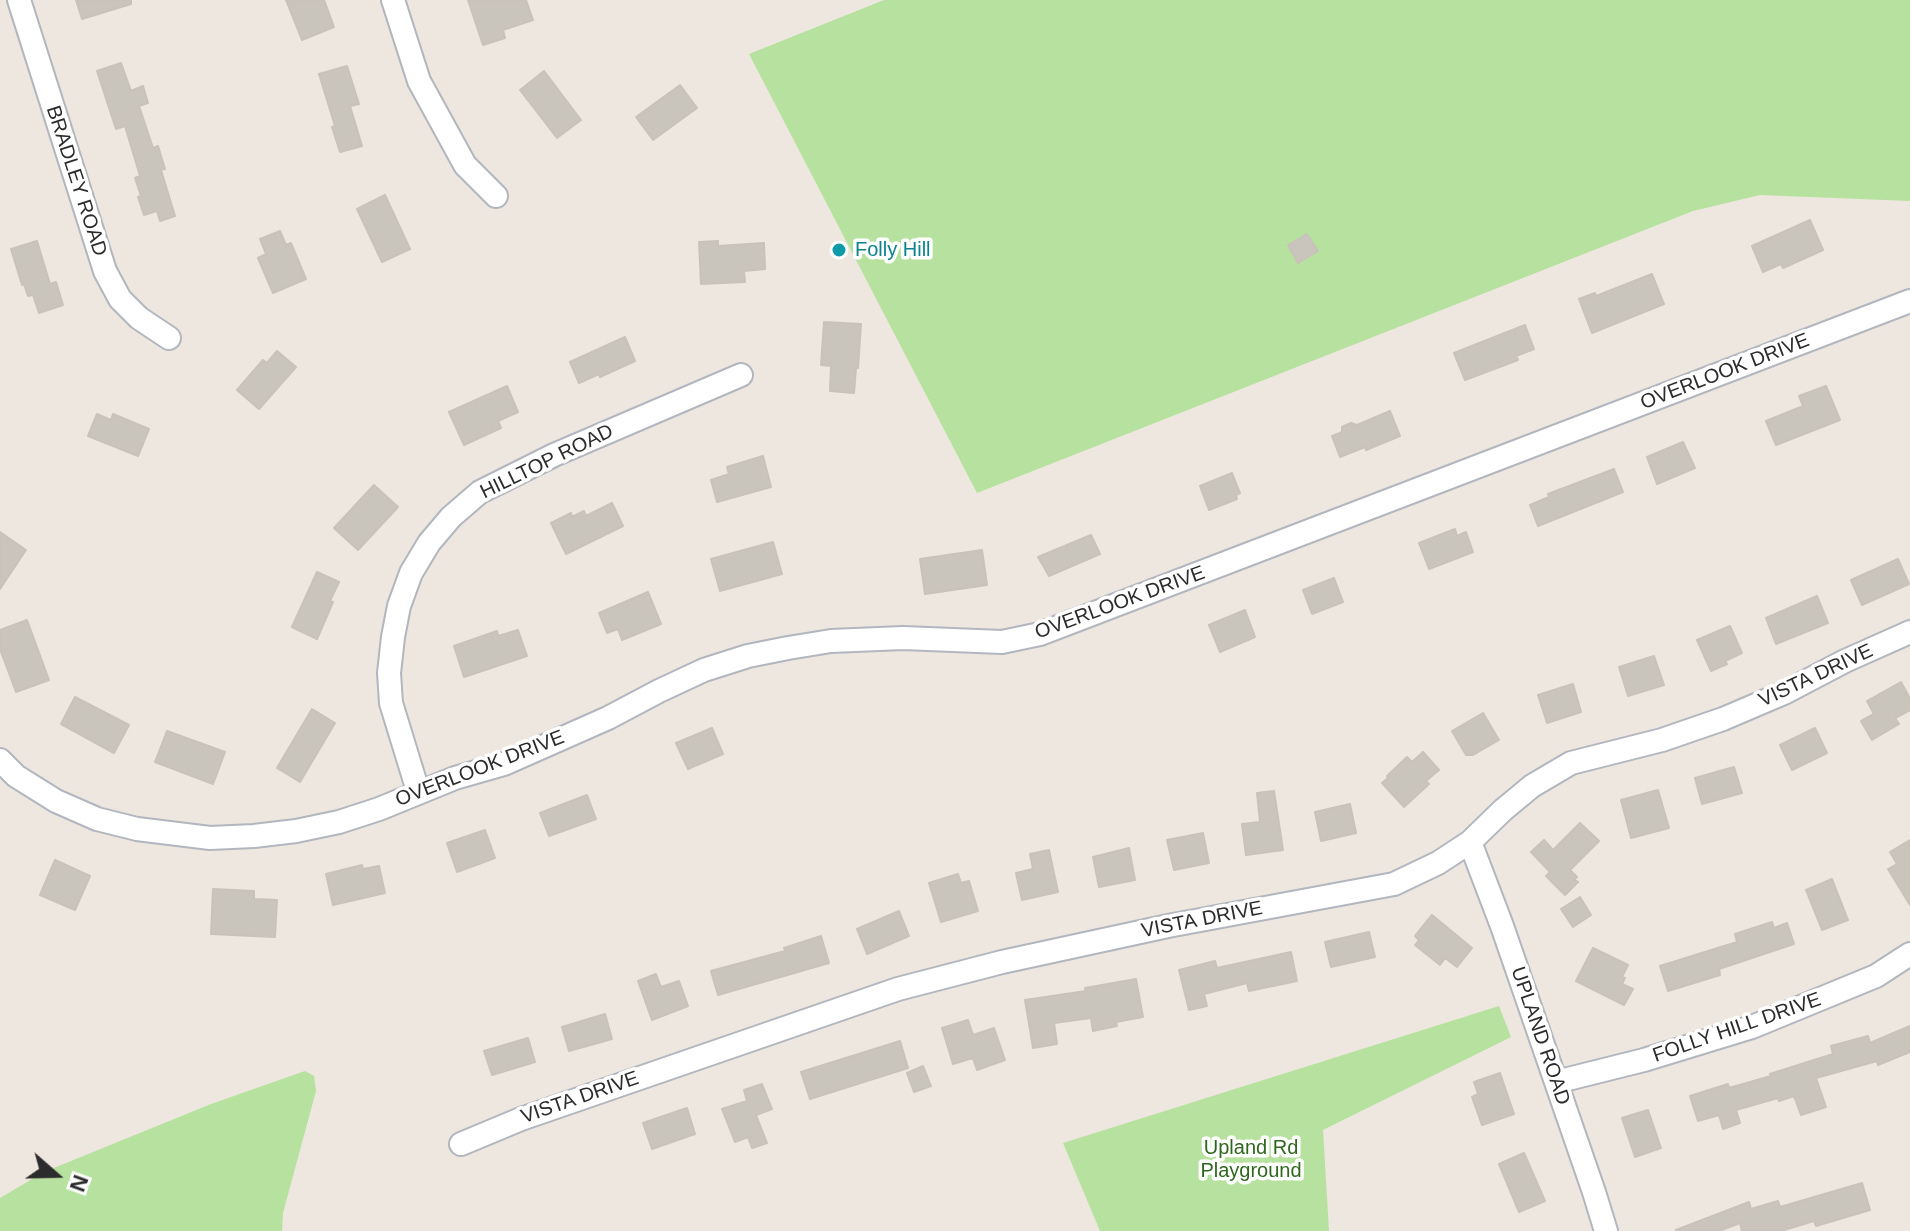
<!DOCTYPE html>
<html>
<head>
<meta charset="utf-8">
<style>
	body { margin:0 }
	#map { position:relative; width:1910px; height:1231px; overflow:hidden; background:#ede7df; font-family:Helvetica,sans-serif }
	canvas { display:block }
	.north { position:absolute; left:16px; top:1135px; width:80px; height:80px; -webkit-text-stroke:6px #fff; paint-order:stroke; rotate:110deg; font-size:22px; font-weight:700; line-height:32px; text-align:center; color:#2c2c2c }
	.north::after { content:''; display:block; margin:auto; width:28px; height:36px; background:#2c2c2c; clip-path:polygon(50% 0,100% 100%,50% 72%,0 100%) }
</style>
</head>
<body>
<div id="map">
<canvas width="1910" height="1231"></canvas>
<div class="north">N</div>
</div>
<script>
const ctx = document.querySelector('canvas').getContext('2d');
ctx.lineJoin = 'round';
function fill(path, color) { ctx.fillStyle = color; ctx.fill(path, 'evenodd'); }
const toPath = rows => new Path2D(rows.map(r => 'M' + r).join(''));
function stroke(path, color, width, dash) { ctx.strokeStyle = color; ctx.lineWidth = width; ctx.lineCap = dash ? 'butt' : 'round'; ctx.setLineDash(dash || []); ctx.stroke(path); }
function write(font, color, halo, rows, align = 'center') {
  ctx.font = font + ' Helvetica,sans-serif'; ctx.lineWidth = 7; ctx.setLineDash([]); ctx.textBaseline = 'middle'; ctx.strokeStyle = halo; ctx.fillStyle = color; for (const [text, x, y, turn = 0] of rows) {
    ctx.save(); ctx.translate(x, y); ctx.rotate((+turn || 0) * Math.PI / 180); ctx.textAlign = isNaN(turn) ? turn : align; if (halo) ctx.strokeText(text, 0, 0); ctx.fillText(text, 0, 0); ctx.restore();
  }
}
fill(toPath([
	[884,0,1910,0,1910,201,1760,195,1693,211,977,493,749,54],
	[1499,1006,1511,1037,1323,1130,1329,1231,1100,1231,1063,1143],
	[305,1071,314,1076,316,1091,283,1213,282,1231,0,1231,0,1198,44,1172,211,1104]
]), '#b7e19e');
const building = toPath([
	[76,0,131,0,131,4,82,19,76,0],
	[286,0,324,0,334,27,302,40,286,0],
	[468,0,526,0,533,20,503,30,505,38,483,45,468,0],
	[121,63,131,91,143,86,148,103,139,106,153,148,158,146,165,169,161,170,175,216,160,221,157,211,144,215,138,197,141,196,135,178,140,176,125,126,116,129,97,71,121,63],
	[347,66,359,104,350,106,362,146,340,152,332,127,335,126,319,74,347,66],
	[544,71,581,120,557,138,520,90,544,71],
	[680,85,697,108,653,140,636,117,680,85],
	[385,195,410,249,382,262,357,209,385,195],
	[1810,220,1823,250,1783,268,1781,264,1763,272,1752,246,1810,220],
	[280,231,286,245,291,243,306,279,273,293,258,258,266,254,260,239,280,231],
	[1307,234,1318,251,1298,263,1288,245,1307,234],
	[37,241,50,284,56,282,63,305,39,313,33,295,28,296,24,284,22,285,11,249,37,241],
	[718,241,718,246,764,243,765,269,744,271,745,282,701,284,699,242,718,241],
	[1652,274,1664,304,1592,333,1579,299,1595,293,1596,296,1652,274],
	[824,322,861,324,858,368,856,368,854,393,830,391,831,366,821,365,824,322],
	[1525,325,1534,349,1516,356,1518,360,1465,380,1454,353,1525,325],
	[625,337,635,361,600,377,599,374,579,383,570,362,625,337],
	[277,351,296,367,259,409,237,390,263,360,267,363,277,351],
	[507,386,518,412,498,421,501,428,464,445,449,412,507,386],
	[1826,386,1840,420,1776,445,1766,421,1803,406,1799,396,1826,386],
	[1390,411,1400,436,1366,450,1365,447,1340,457,1332,436,1342,432,1342,427,1351,423,1357,425,1390,411],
	[97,414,111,420,113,414,149,429,138,456,88,436,97,414],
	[1683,442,1695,468,1657,484,1647,457,1683,442],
	[763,456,771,487,717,502,711,480,729,474,727,467,763,456],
	[1614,469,1623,492,1538,526,1530,505,1549,497,1548,494,1614,469],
	[1232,473,1240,493,1236,495,1237,499,1209,510,1200,486,1232,473],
	[374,485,398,507,358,550,334,528,374,485],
	[612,503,623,526,566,554,551,523,571,513,572,517,584,511,586,516,612,503],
	[1455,529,1457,536,1466,532,1473,552,1429,569,1419,543,1455,529],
	[0,532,26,550,0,589,0,532],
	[1091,535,1100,554,1049,576,1038,557,1091,535],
	[773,542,782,574,720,591,711,559,773,542],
	[982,550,987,585,925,594,920,559,982,550],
	[1898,559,1909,584,1862,605,1851,580,1898,559],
	[317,572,339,582,330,601,333,602,317,639,292,627,317,572],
	[1334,578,1343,602,1312,614,1303,590,1334,578],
	[648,592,661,624,622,640,618,629,607,633,599,613,648,592],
	[1817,596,1828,623,1776,644,1766,618,1817,596],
	[1245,610,1255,637,1220,652,1209,625,1245,610],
	[27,620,49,680,16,692,0,649,0,630,27,620],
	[1730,626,1742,653,1725,661,1727,664,1711,671,1697,640,1730,626],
	[518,630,527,656,464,677,454,646,497,631,498,636,518,630],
	[1654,656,1664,685,1628,696,1619,667,1654,656],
	[1901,682,1910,699,1910,710,1895,718,1899,724,1872,740,1861,721,1874,714,1867,701,1901,682],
	[1573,684,1581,712,1547,723,1538,695,1573,684],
	[75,697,129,725,114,753,61,724,75,697],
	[312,709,335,723,300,782,277,768,312,709],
	[1483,713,1499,740,1473,755,1466,755,1452,731,1483,713],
	[712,728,723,754,688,769,676,743,712,728],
	[1815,728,1827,753,1792,770,1780,745,1815,728],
	[167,731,225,752,213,784,155,762,167,731],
	[1423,752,1439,770,1426,781,1429,784,1404,807,1382,783,1388,778,1387,776,1407,757,1412,762,1423,752],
	[1734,767,1742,793,1702,804,1695,778,1734,767],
	[1658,790,1669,828,1631,838,1621,800,1658,790],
	[1274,791,1283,850,1246,855,1242,824,1260,822,1257,793,1274,791],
	[587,795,596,819,549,836,540,813,587,795],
	[1350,804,1356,833,1321,841,1315,812,1350,804],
	[1580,823,1599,841,1570,870,1577,877,1574,880,1578,882,1565,895,1546,876,1550,872,1531,852,1544,840,1553,850,1580,823],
	[485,830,495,858,457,872,447,843,485,830],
	[1203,833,1209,863,1174,870,1167,840,1203,833],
	[1910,840,1910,905,1888,869,1897,864,1890,852,1910,840],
	[1129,848,1135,880,1099,887,1093,857,1129,848],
	[1049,850,1058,892,1022,900,1016,873,1033,869,1030,854,1049,850],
	[55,860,90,876,75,910,40,895,55,860],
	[362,865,363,869,379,866,385,893,333,905,326,874,362,865],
	[958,874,961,883,969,881,978,911,941,922,929,883,958,874],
	[1832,879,1848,920,1822,930,1806,890,1832,879],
	[213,889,254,891,254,899,277,900,275,937,211,934,213,889],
	[1580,897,1591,915,1573,927,1561,909,1580,897],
	[899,911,909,936,867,954,857,929,899,911],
	[1432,915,1472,948,1457,967,1445,958,1440,965,1415,945,1419,940,1415,936,1432,915],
	[1772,922,1774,928,1787,923,1794,944,1719,969,1720,975,1668,991,1660,966,1737,942,1735,934,1772,922],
	[1369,932,1375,957,1331,967,1325,942,1369,932],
	[821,936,829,963,718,995,711,971,785,951,784,948,821,936],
	[1593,948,1628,965,1622,977,1625,978,1622,984,1633,989,1624,1005,1576,981,1593,948],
	[1291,952,1297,981,1249,991,1247,983,1204,994,1207,1006,1189,1010,1179,970,1215,961,1217,968,1291,952],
	[656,974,661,987,679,981,688,1006,652,1020,638,981,656,974],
	[1136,979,1143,1017,1116,1022,1117,1026,1093,1031,1091,1018,1054,1023,1057,1044,1033,1048,1025,1000,1086,991,1085,988,1136,979],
	[605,1014,612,1039,569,1051,562,1027,605,1014],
	[968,1020,973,1035,994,1028,1005,1060,977,1070,973,1058,953,1064,942,1028,968,1020],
	[1910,1026,1910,1052,1878,1065,1877,1061,1816,1078,1826,1107,1801,1115,1794,1096,1779,1101,1778,1098,1736,1110,1740,1123,1723,1129,1719,1115,1698,1121,1690,1096,1728,1084,1729,1088,1771,1076,1770,1074,1833,1054,1831,1046,1868,1036,1870,1043,1910,1026],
	[528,1038,535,1062,492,1075,484,1051,528,1038],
	[900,1041,908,1068,810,1099,801,1072,900,1041],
	[923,1066,931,1086,914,1092,907,1073,923,1066],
	[1500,1073,1514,1114,1482,1125,1472,1097,1478,1094,1474,1082,1500,1073],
	[762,1084,772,1109,756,1115,767,1143,752,1148,748,1137,735,1142,722,1109,747,1101,744,1090,762,1084],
	[687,1108,695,1134,652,1149,643,1123,687,1108],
	[1648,1110,1661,1148,1635,1157,1622,1118,1648,1110],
	[1524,1153,1545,1201,1519,1212,1499,1164,1524,1153],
	[1862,1183,1870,1210,1816,1226,1814,1221,1781,1231,1742,1231,1740,1223,1719,1231,1677,1231,1676,1230,1749,1202,1751,1209,1778,1201,1780,1207,1862,1183]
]);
fill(building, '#c9c5bd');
stroke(building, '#c9c2b9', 2);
const minor = toPath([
	[19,0,105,271,120,299,139,318,169,338],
	[393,0,419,81,465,165,496,196],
	[0,760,16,776,56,801,97,819,137,829,210,838,254,836,296,831,339,822,379,809,455,778,504,764,608,718,659,691,704,670,748,656,788,648,831,641,903,638,1002,642,1040,634,1910,301],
	[418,791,391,703,389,673,393,637,399,606,411,573,429,543,451,517,480,492,554,455,741,375],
	[1470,842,1502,926,1594,1192,1606,1231],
	[1556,1082,1644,1060,1752,1027,1876,976,1910,954],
	[461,1144,521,1119,898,989,1002,962,1168,926,1394,884,1438,863,1470,842,1503,810,1532,786,1571,763,1662,740,1723,719,1784,693,1845,661,1910,632]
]);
stroke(minor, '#b2b6bf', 26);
stroke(minor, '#fff', 22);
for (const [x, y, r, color] of [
	[839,250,8,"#0f9aa8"]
]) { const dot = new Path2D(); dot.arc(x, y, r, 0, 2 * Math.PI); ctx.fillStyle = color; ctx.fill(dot); stroke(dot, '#fff', 3); }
write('20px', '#2c2c2c', '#fff', [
	["BRADLEY ROAD",76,181,72],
	["OVERLOOK DRIVE",1725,372,-21],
	["HILLTOP ROAD",547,462,-26],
	["OVERLOOK DRIVE",1120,603,-20],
	["VISTA DRIVE",1816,676,-25],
	["OVERLOOK DRIVE",480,769,-21],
	["VISTA DRIVE",1202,920,-11],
	["FOLLY HILL DRIVE",1737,1028,-19],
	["UPLAND ROAD",1540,1036,71],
	["VISTA DRIVE",580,1098,-19]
]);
write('20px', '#0d838f', '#fff', [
	["Folly Hill",855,250]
], 'left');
write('20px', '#30671e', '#fff', [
	["Upland Rd",1251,1148],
	["Playground",1251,1171]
]);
</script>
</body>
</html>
